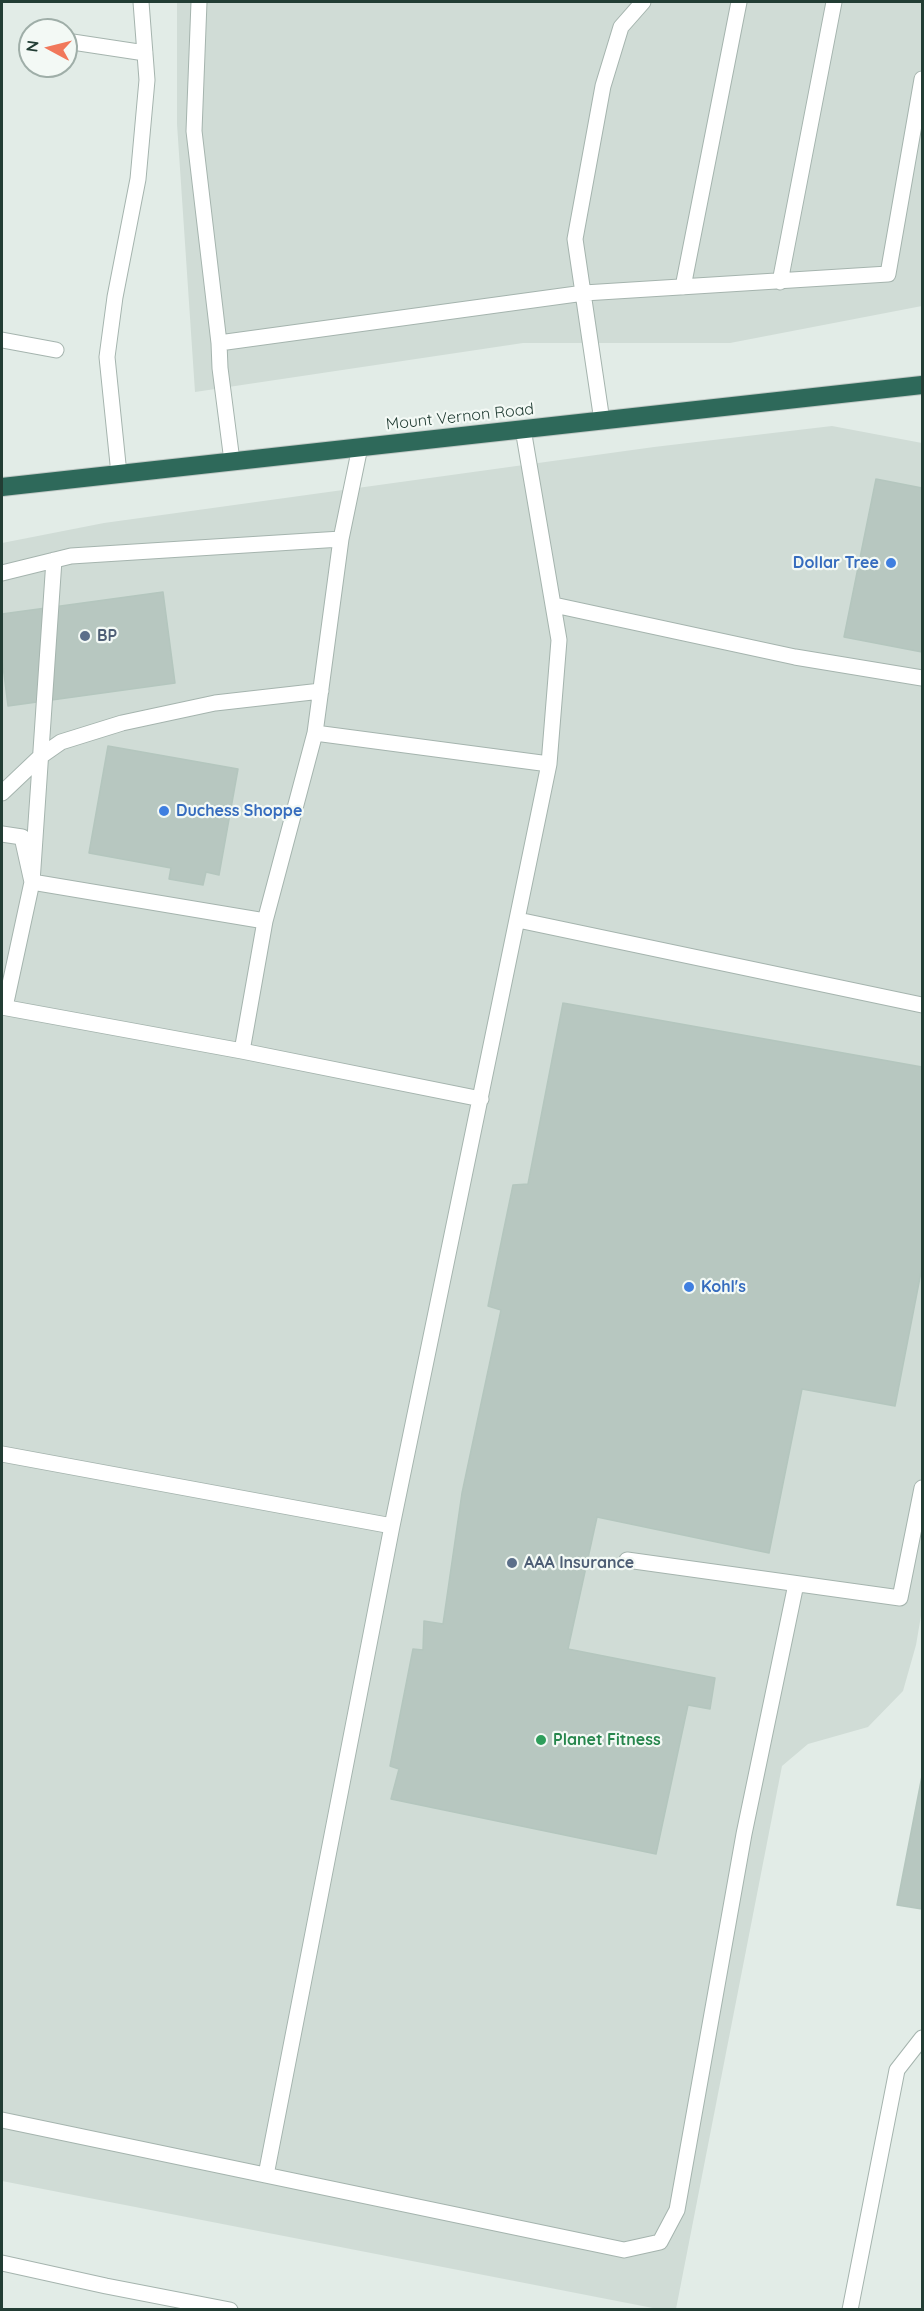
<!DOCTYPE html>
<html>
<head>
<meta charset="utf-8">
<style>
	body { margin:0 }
	#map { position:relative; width:924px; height:2311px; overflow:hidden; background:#e2ece7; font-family:Quicksand,sans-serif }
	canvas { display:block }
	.frame { position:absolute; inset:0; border:3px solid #223d34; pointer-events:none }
	.north { position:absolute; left:18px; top:18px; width:60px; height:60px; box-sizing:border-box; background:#f3f9f5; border:2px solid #9faea8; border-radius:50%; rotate:277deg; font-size:16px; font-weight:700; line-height:24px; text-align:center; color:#223d34 }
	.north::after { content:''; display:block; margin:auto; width:21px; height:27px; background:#f1785b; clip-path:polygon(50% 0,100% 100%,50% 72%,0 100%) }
</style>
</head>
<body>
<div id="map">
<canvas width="924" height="2311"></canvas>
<div class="frame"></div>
<div class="north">N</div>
</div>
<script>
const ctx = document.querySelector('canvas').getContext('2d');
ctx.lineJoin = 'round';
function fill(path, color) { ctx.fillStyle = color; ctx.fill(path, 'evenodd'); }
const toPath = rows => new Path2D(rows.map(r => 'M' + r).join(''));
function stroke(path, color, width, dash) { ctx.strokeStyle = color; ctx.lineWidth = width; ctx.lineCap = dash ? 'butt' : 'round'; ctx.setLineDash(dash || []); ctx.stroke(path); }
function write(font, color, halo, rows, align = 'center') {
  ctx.font = font + ' Quicksand,sans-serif'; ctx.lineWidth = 4.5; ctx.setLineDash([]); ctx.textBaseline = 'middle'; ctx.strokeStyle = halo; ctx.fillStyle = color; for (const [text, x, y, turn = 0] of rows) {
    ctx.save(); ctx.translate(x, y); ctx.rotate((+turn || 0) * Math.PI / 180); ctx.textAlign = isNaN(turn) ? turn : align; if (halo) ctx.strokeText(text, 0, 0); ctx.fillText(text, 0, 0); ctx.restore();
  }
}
fill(toPath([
	[177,2,922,2,922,306,730,343,523,343,195,392,177,124],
	[832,426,922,443,922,1610,916,1645,903,1691,868,1727,808,1744,782,1766,676,2309,658,2309,2,2181,2,543,104,523,654,447]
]), '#d0dcd6');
const building = toPath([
	[876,479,922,488,922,652,844,637,876,479],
	[163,592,175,683,8,706,2,658,2,614,163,592],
	[108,746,238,769,219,875,206,872,203,885,169,879,171,868,89,853,108,746],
	[563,1003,922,1067,922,1267,895,1406,802,1389,769,1553,597,1517,568,1649,715,1678,710,1709,688,1705,656,1854,391,1799,399,1769,390,1766,413,1649,423,1650,424,1621,443,1624,462,1493,501,1310,488,1306,513,1185,528,1184,563,1003],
	[922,1776,922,1909,897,1905,922,1776]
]);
fill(building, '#b7c7c0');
stroke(building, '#b4c6be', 1.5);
const lane = toPath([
	[199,2,194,131,219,343],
	[66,41,145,53],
	[780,282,834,2],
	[683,287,739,2],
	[2,340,56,350],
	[602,421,575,239,603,86,621,27,643,2],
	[232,461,220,368,219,343,584,293,888,274,922,79],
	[119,474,107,357,115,297,138,179,147,80,141,2],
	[54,560,32,882,265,921,242,1051],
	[2,573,71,556,341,539],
	[554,605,795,657,922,678],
	[315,733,549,764],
	[2,793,41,756,61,742,122,723,215,703,321,691],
	[2,834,22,837,32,882,5,1007],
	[518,920,922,1005],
	[265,921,315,733,341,539,360,447],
	[2,1007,242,1051,481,1099],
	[2,1454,392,1526],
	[627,1560,900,1598,922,1488],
	[2,2120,624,2250,660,2242,677,2210,744,1834,796,1584],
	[266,2175,392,1526,549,764,559,640,523,429],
	[2,2263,106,2286,230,2310],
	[850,2310,897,2070,922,2038]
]);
const highway = toPath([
	[2,487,922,385]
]);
stroke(lane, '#a5b4ae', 17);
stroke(highway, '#c1c9c6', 20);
stroke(lane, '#fff', 15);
stroke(highway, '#2e695a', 18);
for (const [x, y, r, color] of [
	[891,563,6,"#3f7fe0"],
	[85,636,6,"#5c6f8a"],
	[164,811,6,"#3f7fe0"],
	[689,1287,6,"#3f7fe0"],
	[512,1563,6,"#5c6f8a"],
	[541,1740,6,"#2e9e5b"]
]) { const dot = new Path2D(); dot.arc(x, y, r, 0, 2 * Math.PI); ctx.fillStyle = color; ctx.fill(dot); stroke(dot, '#f3f9f5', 2); }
write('16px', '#223d34', '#f3f9f5', [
	["Mount Vernon Road",460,417,-6]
]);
write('bold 16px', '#366cbe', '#f3f9f5', [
	["Dollar Tree",879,563,"right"],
	["Duchess Shoppe",176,811],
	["Kohl's",701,1287]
], 'left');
write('bold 16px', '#4e5e75', '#f3f9f5', [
	["BP",97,636],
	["AAA Insurance",524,1563]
], 'left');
write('bold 16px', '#27864d', '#f3f9f5', [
	["Planet Fitness",553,1740]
], 'left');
</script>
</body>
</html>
